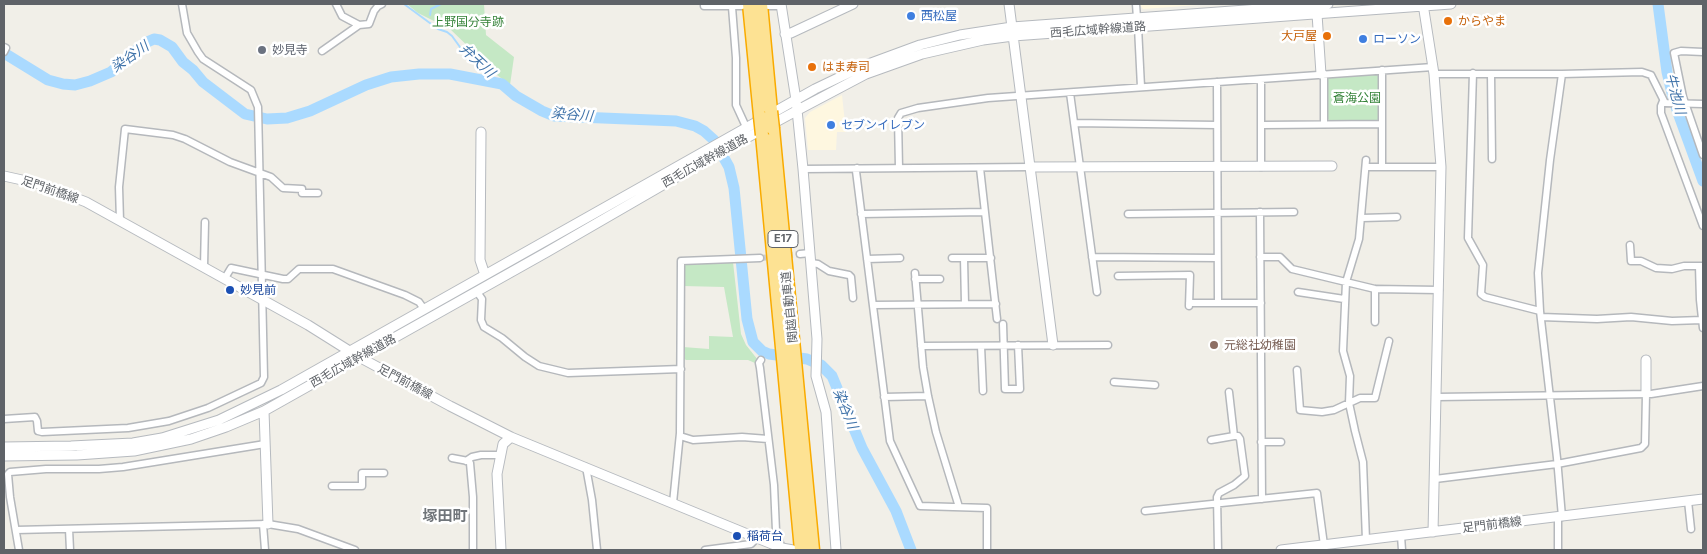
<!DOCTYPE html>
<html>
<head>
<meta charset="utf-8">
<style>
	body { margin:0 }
	#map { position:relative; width:1707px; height:554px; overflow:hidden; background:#f1efe8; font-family:Inter,sans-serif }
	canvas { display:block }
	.frame { position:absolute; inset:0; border:5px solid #5f6368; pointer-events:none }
</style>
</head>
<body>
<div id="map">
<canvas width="1707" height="554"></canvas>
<div class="frame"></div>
</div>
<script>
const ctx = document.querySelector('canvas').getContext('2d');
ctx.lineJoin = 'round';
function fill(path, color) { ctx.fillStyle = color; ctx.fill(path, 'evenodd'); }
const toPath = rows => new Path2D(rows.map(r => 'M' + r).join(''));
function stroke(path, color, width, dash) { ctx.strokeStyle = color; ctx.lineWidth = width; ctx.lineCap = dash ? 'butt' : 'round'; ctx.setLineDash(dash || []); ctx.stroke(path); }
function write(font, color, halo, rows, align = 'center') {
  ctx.font = font + ' Inter,"Noto Sans JP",sans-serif'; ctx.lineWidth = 5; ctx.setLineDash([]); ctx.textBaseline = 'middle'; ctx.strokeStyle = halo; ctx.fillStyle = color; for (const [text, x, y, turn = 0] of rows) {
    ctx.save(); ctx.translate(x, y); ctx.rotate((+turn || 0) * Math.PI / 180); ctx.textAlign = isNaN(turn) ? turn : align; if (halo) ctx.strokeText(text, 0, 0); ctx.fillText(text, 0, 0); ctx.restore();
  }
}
fill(toPath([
	[1139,4,1213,4,1143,9],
	[842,95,846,132,837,132,836,150,808,150,805,118,810,112]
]), '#fef7e0');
fill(toPath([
	[407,4,484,4,486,35,514,57,510,85,488,68,478,56,450,29,418,13],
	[1376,74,1380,77,1379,118,1377,121,1329,120,1326,117,1325,81,1328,77],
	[686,262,733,262,741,334,746,345,758,360,755,363,748,360,686,360,683,358,683,347,709,349,709,336,733,337,724,287,683,286,683,265]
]), '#c5e8c5');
stroke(toPath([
	[404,4,438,29,447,32,452,36,465,54,502,84],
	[430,15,431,9,441,4]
]), '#aadaff', 2);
stroke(toPath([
	[1658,4,1667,72,1672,93,1677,110,1703,181],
	[4,53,48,80,63,84,75,85,90,81,111,72,145,43,154,39,160,40,172,47,183,62,193,70,203,82,245,114,267,119,287,118,310,111,366,85,391,77,419,74,450,74,502,84,516,96,542,111,554,116,676,121,695,126,704,131,714,140,729,167,734,188,747,319,753,342,762,351,769,354,807,359,821,365,832,376,862,448,896,511,911,550]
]), '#aadaff', 11);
stroke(toPath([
	[760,258,800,254]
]), '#ccccc8', 6, [6, 3]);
const street = toPath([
	[336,4,342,16,359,25],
	[704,4,704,6,742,6],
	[1136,4,1137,18],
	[768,6,781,6],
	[732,7,736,58,736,105,747,129],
	[1138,27,1141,87],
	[4,47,6,48,4,52],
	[322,51,359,25,369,24,374,11,378,6,382,4],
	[1703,52,1681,51,1674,53,1683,97,1703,155],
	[1382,70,1382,167],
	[1473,73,1468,238,1483,265,1481,294,1485,297,1540,311],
	[1324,74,1324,124],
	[1434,74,1562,74,1642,72,1651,75,1665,103,1703,104],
	[1491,74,1492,159],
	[1562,74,1550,160,1538,273,1540,311,1557,458,1562,517],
	[1217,82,1218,303],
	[1070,93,1097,292],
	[1663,101,1661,106,1661,113,1703,226],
	[1074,123,1217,125],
	[1262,125,1381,124],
	[1366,160,1359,239,1346,282,1343,351,1350,376,1349,403,1355,431,1363,462,1366,540],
	[1261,167,1261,79],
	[1366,167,1441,167],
	[857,168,856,171,890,441,920,506,987,508,987,550],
	[899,168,898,118,901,113,918,108,988,98,1433,67],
	[980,168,997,319],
	[803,169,1030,167],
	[1260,212,1262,499],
	[861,214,985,212],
	[1128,214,1294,212],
	[1362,218,1397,217],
	[120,221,119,187,125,129,173,135,185,139,230,162,271,177,283,188,302,189,302,193,318,193],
	[1630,245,1631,261,1641,261,1656,268,1672,269,1684,266,1703,266],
	[800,254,810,253],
	[1092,257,1217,258],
	[1260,257,1280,257,1292,269,1375,289,1439,290],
	[952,258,991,258],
	[964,258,965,304],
	[867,259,900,258],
	[811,263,818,264,829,271,849,275,851,277,853,298],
	[1699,266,1700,300,1703,328],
	[204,267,205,222],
	[915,273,923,367,928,396,936,432,959,507],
	[1118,276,1190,275,1189,306],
	[225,278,231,268,283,279,288,279,299,269,333,269,405,295,419,302,424,309],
	[915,279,940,279],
	[477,292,482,299,481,320,484,327,502,338,525,357,539,366,568,373,681,369],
	[1298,292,1344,299],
	[1189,303,1261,303],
	[873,305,996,304],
	[1541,317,1597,319,1631,317,1672,321,1702,320],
	[1375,322,1375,289],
	[1003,324,1005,389,1020,389,1018,345],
	[921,346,1108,345],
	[981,346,983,391],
	[761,360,759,363,760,368,774,485,776,531,782,549],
	[1297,370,1300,410,1322,412,1334,410,1360,398,1375,398,1389,341],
	[1114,382,1155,385],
	[884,397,928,396],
	[1437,397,1651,394,1703,386],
	[4,419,35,417,37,421,38,431,42,432,128,428,169,421,208,408,261,383,264,377,258,107,251,90,203,59,198,52,187,33,182,4],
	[680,436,693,440,742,437,768,439],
	[1211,440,1234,436],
	[1261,442,1281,442],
	[452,458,468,461,470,463,473,497,473,550],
	[466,461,472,457,481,455,500,455],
	[586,467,592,500,597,550],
	[1435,479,1557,464,1641,448,1645,444,1646,394],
	[332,486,362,486,362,473,384,473],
	[1688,501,1691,529],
	[673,503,680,433,681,261,760,258],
	[1145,511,1317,493,1324,545],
	[1558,517,1558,550],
	[263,524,265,550],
	[69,529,70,550],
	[16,530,268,524,298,529,355,550],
	[1401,536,1402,550],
	[19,550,10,497,8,474,10,472,46,469,99,469,123,467,265,444],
	[705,550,751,544,757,538],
	[1218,550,1217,497,1219,493,1234,485,1245,476,1240,439,1238,436,1234,436,1229,392]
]);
const secondary = toPath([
	[781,4,796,100,803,169,817,339,816,376,826,412,836,550],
	[1009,4,1053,345],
	[1423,4,1434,74,1441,167,1433,532],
	[1317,14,1321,74],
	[785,34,791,33,853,4],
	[481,132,480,260,485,275],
	[1030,167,1332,166],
	[4,176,40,184,86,202,308,325,359,357,450,406,511,437,757,538,782,548,793,550],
	[1646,394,1646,360],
	[264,411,268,524],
	[4,447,71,446,133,443,162,438,219,420,281,390,815,89,863,66,920,45,960,35,1012,27,1328,4],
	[4,456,77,455,134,451,191,439,226,427,264,411,547,252,699,164,796,111,866,74,922,54,983,40,1013,36,1451,4],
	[501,550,497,474,503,444,511,437],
	[1281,550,1703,499]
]);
const highway = toPath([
	[749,4,760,116],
	[761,4,771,111],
	[773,129,813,550],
	[762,135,801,550]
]);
stroke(street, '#b5b8bc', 9);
stroke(secondary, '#b6babf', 11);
stroke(highway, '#f9ab00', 15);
stroke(street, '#fff', 6);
stroke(secondary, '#fff', 9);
stroke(highway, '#fde293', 12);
const highwayBridge = toPath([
	[771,111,773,129],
	[760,116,762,135]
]);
stroke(highwayBridge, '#f9ab00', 15, []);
stroke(highwayBridge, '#fde293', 12);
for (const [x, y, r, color] of [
	[911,16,5,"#3f7fe0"],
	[1448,21,5,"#e8710a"],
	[1327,36,5,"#e8710a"],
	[1363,39,5,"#3f7fe0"],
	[262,50,5,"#6b7280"],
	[812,67,5,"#e8710a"],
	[831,125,5,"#3f7fe0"],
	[230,290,5,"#1a4fb4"],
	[1214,345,5,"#8d6e63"],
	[737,536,5,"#1a4fb4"]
]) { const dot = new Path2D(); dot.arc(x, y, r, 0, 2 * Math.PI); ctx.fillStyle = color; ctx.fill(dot); stroke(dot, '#fff', 2); }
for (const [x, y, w] of [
	[783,239,30]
]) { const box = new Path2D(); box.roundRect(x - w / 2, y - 8.5, w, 17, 4); ctx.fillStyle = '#fff'; ctx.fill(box); stroke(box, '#5f6368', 1); }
write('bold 11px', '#5f6368', null, [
	["E17",783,239]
]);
write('12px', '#366cbe', '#fff', [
	["西松屋",921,16],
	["ローソン",1373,39],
	["セブンイレブン",841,125]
], 'left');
write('12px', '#c56008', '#fff', [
	["からやま",1458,21],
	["大戸屋",1317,36,"right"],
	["はま寿司",822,67]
], 'left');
write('12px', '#348238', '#fff', [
	["上野国分寺跡",468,22],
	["蒼海公園",1357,98]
]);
write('12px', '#5f6368', '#fff', [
	["西毛広域幹線道路",1098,30,-4],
	["西毛広域幹線道路",705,161,-29],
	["足門前橋線",50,190,19],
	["関越自動車道",790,307,-96],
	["西毛広域幹線道路",353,361,-29],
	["足門前橋線",405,382,28],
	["足門前橋線",1492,525,-7]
]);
write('12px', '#5b616d', '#fff', [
	["妙見寺",272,50]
], 'left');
write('12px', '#164399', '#fff', [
	["妙見前",240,290],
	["稲荷台",747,536]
], 'left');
write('12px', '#785e54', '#fff', [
	["元総社幼稚園",1224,345]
], 'left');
write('italic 14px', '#4174aa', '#fff', [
	["染谷川",130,57,-35],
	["弁天川",477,61,43],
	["牛池川",1675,94,75],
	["染谷川",572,115,5],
	["染谷川",845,409,68]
]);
write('bold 15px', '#70757a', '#fff', [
	["塚田町",445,516]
]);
</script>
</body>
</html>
